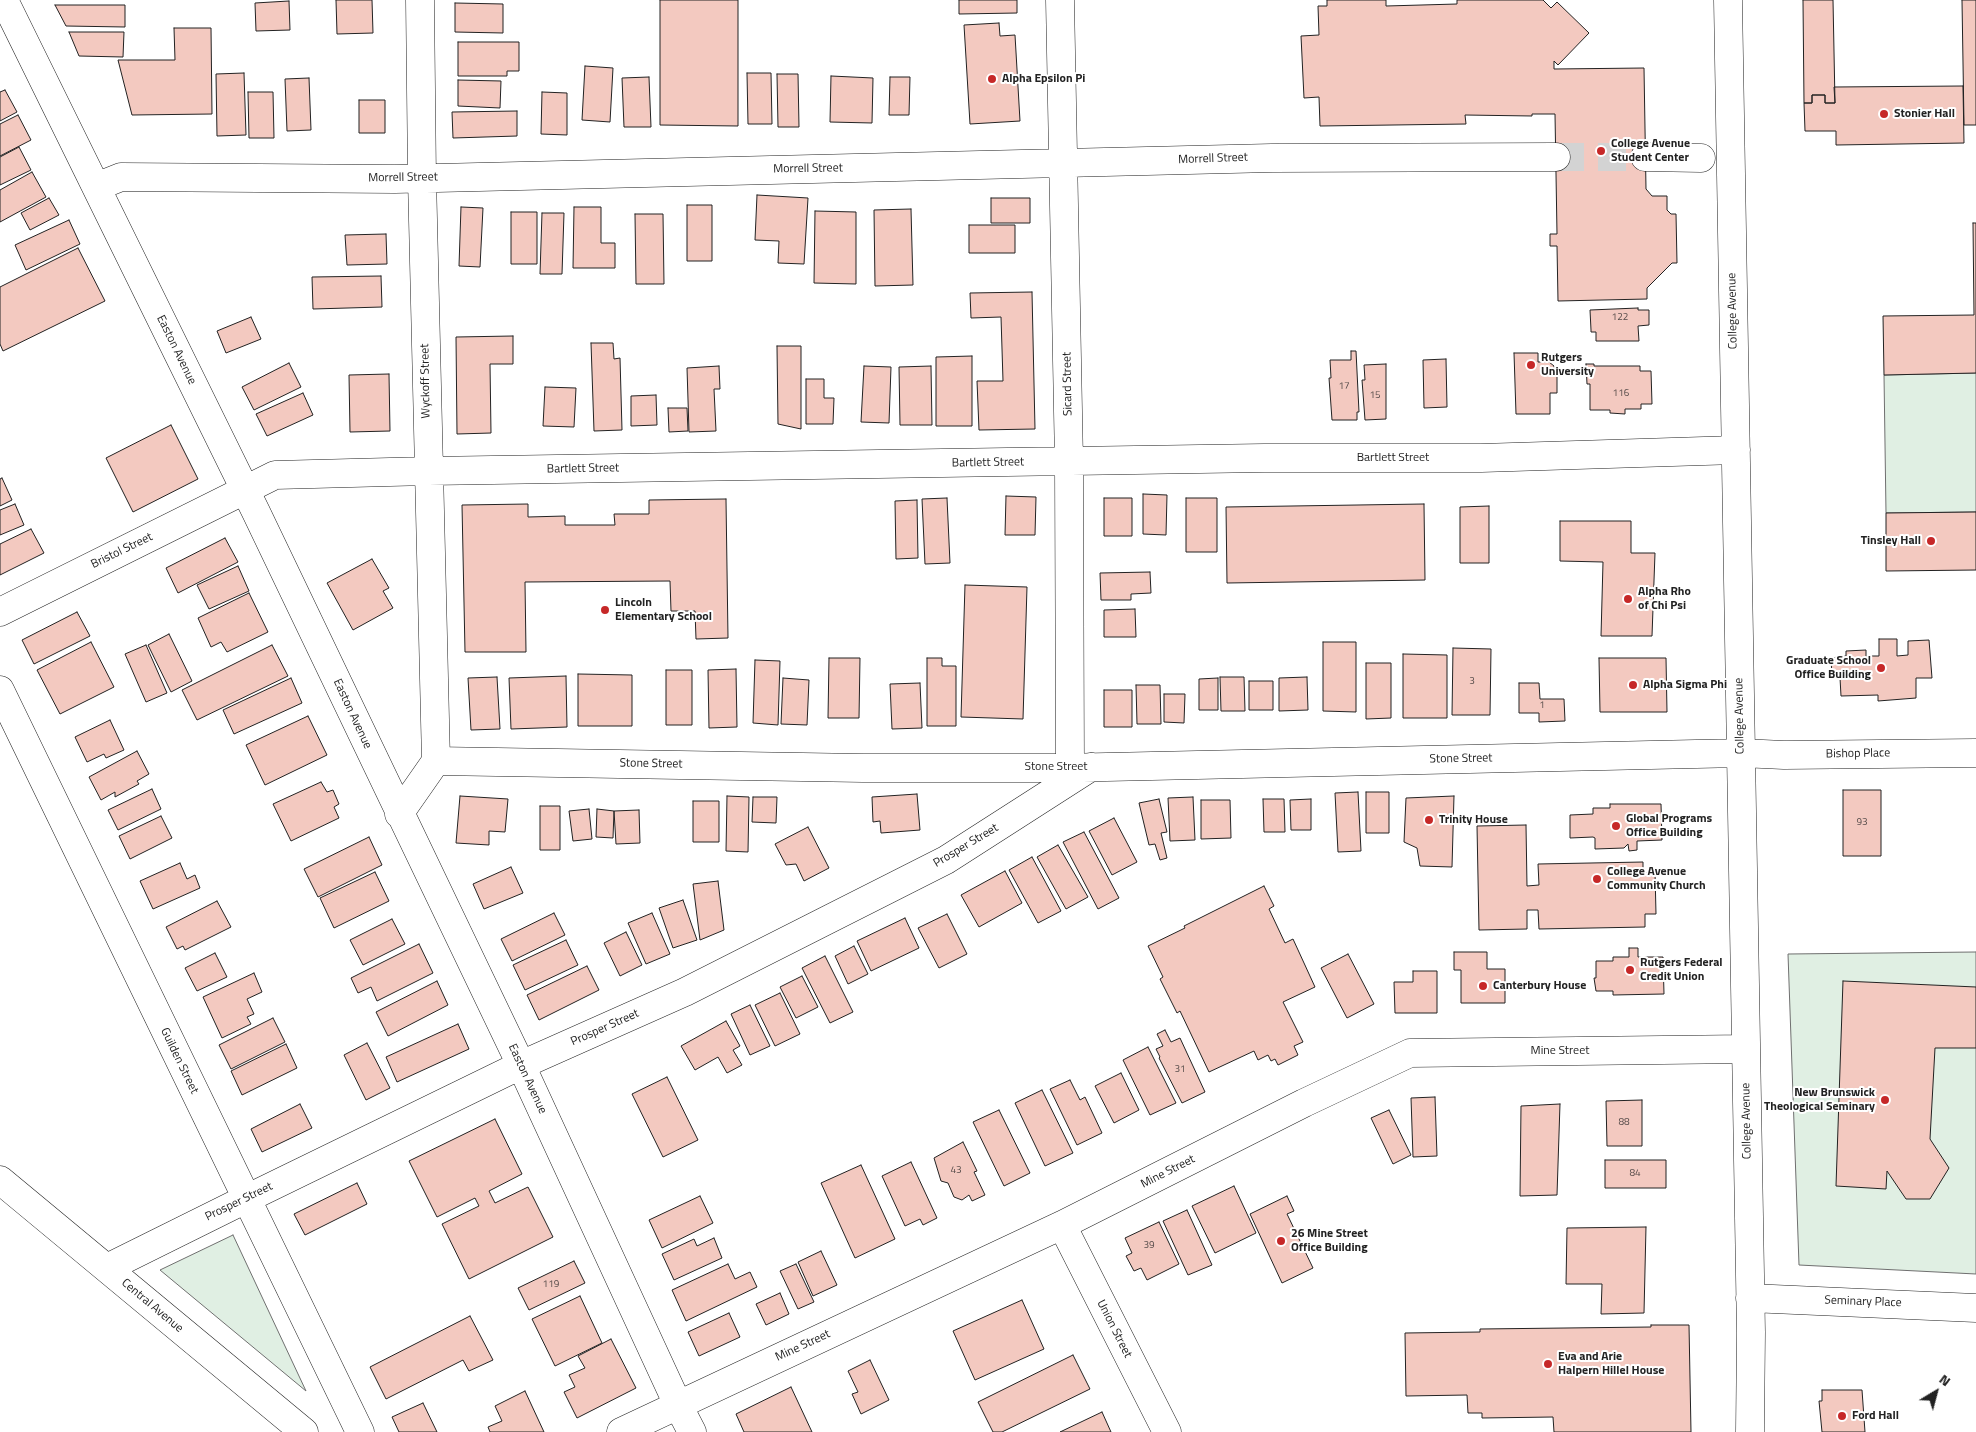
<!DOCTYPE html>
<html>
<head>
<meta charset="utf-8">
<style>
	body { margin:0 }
	#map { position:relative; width:1976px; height:1432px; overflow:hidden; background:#fff; font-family:"Titillium Web",sans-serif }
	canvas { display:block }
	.north { position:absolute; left:1911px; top:1367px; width:50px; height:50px; -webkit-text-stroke:4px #fff; paint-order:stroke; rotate:37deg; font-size:14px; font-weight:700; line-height:20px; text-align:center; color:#222 }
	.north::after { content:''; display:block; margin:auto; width:18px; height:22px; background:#222; clip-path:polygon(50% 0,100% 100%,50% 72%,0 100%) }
</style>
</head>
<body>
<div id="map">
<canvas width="1976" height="1432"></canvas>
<div class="north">N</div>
</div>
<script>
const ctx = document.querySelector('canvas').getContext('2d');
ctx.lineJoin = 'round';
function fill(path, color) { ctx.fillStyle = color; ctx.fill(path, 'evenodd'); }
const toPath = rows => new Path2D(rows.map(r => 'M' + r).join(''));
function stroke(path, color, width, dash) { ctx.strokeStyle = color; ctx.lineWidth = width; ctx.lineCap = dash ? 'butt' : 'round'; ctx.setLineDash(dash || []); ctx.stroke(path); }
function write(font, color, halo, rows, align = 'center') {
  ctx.font = font + ' "Titillium Web",sans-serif'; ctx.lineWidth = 4; ctx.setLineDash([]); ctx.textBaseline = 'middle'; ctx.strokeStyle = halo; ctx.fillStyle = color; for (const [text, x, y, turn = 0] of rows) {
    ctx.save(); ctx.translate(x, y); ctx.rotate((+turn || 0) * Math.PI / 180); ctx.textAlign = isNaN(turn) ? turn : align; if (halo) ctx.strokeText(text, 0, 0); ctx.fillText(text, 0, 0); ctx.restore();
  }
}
const green = toPath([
	[1976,373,1976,512,1886,513,1884,375,1976,373],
	[1976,952,1976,1274,1799,1265,1788,954,1976,952],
	[233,1235,306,1391,160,1270,233,1235]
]);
fill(green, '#e0efe3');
stroke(green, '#6f6f6f', 1);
const building = toPath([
	[336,0,372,0,373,33,337,34,336,0],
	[660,0,738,0,738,126,660,125,660,0],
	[959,0,1017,0,1017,13,959,14,959,0],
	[1327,0,1386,0,1386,6,1457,4,1457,0,1543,0,1551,8,1557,2,1589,33,1558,65,1554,61,1554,69,1644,68,1646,189,1652,196,1667,196,1667,210,1671,214,1676,214,1677,263,1672,263,1647,288,1647,299,1558,301,1557,246,1550,246,1550,234,1557,234,1555,114,1532,114,1532,116,1465,115,1466,124,1320,126,1319,97,1304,98,1301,36,1319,35,1318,6,1327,6,1327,0],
	[1803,0,1833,0,1835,103,1825,103,1825,95,1812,95,1812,103,1804,103,1803,0],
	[1962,0,1976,0,1976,125,1964,125,1962,0],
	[289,1,290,30,256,31,255,3,289,1],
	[455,3,503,4,503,33,455,32,455,3],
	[55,5,125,5,125,27,66,26,55,5],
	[999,23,1000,36,1015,35,1020,121,970,124,964,25,999,23],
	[174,28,211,28,212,114,132,115,118,60,175,60,174,28],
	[69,32,124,32,123,57,79,56,69,32],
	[458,42,519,42,519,71,507,71,507,76,458,76,458,42],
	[585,66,613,68,610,122,582,120,585,66],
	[244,73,246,135,217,136,216,74,244,73],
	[747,73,771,73,772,124,748,124,747,73],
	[777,74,798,74,799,127,778,127,777,74],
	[831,76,873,78,872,123,830,122,831,76],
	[649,77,651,127,624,127,622,78,649,77],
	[890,77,910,77,909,115,889,115,890,77],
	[309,78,311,130,287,131,285,79,309,78],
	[458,80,501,81,500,108,458,106,458,80],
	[1963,86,1964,143,1836,145,1836,131,1805,131,1804,103,1812,103,1812,95,1825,95,1825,103,1835,103,1834,87,1963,86],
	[5,90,17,112,0,121,0,92,5,90],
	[248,92,273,92,274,138,249,138,248,92],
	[542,92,567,93,567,135,541,134,542,92],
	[359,100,385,100,385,133,359,133,359,100],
	[517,111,517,136,453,138,452,112,517,111],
	[18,115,31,140,0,156,0,124,18,115],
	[19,147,31,170,0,185,0,157,19,147],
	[32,172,46,197,0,222,0,190,32,172],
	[757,195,808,198,804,264,778,263,779,241,755,240,757,195],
	[49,198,59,215,30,230,21,213,49,198],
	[991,198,1030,198,1030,223,991,223,991,198],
	[687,205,712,205,712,261,687,261,687,205],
	[461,207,483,208,480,267,459,266,461,207],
	[574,207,601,207,601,243,615,243,615,268,573,268,574,207],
	[911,209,913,285,875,286,874,210,911,209],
	[815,211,856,212,856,284,814,283,815,211],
	[511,212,537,212,537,264,511,264,511,212],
	[542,213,564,213,562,274,540,274,542,213],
	[635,214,663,214,664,284,636,284,635,214],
	[69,220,80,244,26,270,15,245,69,220],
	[1973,223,1976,223,1976,373,1884,375,1883,316,1974,315,1973,223],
	[969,225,1015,225,1015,253,969,253,969,225],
	[386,234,387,264,347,265,345,235,386,234],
	[78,248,105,301,3,351,0,344,0,287,78,248],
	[381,276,382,307,313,309,312,277,381,276],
	[1032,292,1035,429,979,430,977,381,1003,381,1001,317,971,318,970,293,1032,292],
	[1638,308,1638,310,1649,310,1649,325,1638,326,1639,341,1596,341,1596,332,1591,332,1591,330,1590,310,1638,308],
	[251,317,261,339,226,353,217,331,251,317],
	[513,336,513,364,490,364,491,433,457,434,456,337,513,336],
	[591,343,613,343,614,359,620,358,622,430,594,431,591,343],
	[777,346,801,346,801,429,778,424,777,346],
	[1351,351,1356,351,1359,412,1357,412,1357,420,1332,420,1329,378,1331,378,1330,360,1351,360,1351,351],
	[1514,353,1538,353,1538,362,1549,362,1554,366,1554,371,1557,371,1557,393,1550,393,1550,414,1516,414,1514,353],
	[972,356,972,426,936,426,936,357,972,356],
	[1446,359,1447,407,1424,408,1423,360,1446,359],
	[289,363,301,387,254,410,242,387,289,363],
	[1386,364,1386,419,1365,420,1362,380,1365,380,1364,365,1386,364],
	[1586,364,1594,364,1594,366,1640,366,1640,371,1651,371,1652,404,1641,404,1641,409,1625,409,1625,414,1610,413,1610,410,1590,410,1590,384,1587,384,1586,364],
	[719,366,720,389,714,389,716,431,689,432,687,368,719,366],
	[864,366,891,367,889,423,861,422,864,366],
	[931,366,932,425,900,425,899,367,931,366],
	[389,374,390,431,350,432,349,375,389,374],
	[806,379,824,379,824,398,834,398,833,424,806,424,806,379],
	[545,387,576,388,574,427,543,426,545,387],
	[303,393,313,415,267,436,256,414,303,393],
	[656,395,657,425,631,426,631,396,656,395],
	[668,408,687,408,688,431,669,432,668,408],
	[171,425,198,479,133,512,106,458,171,425],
	[2,478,12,500,0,506,0,479,2,478],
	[1143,494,1167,495,1166,535,1143,534,1143,494],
	[1006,496,1036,497,1035,535,1005,535,1006,496],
	[947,498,950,563,925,564,922,499,947,498],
	[1104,498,1132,498,1132,536,1104,536,1104,498],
	[1186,498,1217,498,1217,552,1186,552,1186,498],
	[726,499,728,638,696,639,695,611,671,611,670,581,525,582,526,652,465,652,462,505,528,504,528,517,565,516,565,525,615,525,614,514,649,514,649,500,726,499],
	[917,500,918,558,896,559,895,501,917,500],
	[15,504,24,525,0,535,0,510,15,504],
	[1424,504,1425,580,1227,583,1226,507,1424,504],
	[1489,506,1489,563,1460,563,1460,507,1489,506],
	[1976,512,1976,570,1886,571,1886,513,1976,512],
	[1560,521,1631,521,1631,553,1655,553,1652,636,1601,636,1603,562,1560,561,1560,521],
	[31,529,44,553,0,575,0,544,31,529],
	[225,538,238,562,178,593,166,568,225,538],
	[372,559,389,588,383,591,393,608,353,630,327,583,372,559],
	[238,566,249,591,209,609,197,585,238,566],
	[1150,572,1151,593,1131,594,1131,600,1101,600,1100,573,1150,572],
	[965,585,1027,587,1023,719,961,717,965,585],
	[249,593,268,632,227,652,221,642,211,647,198,618,249,593],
	[1135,609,1136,637,1104,637,1104,610,1135,609],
	[77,612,90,636,34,664,22,640,77,612],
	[169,634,192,681,171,692,148,645,169,634],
	[1879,639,1897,639,1897,656,1908,655,1908,641,1929,640,1932,678,1916,678,1916,698,1878,701,1878,695,1841,696,1840,678,1832,678,1831,658,1846,656,1846,651,1866,650,1866,656,1879,656,1879,639],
	[91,642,114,687,60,714,37,670,91,642],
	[1323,642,1356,642,1356,712,1323,711,1323,642],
	[146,645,167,693,146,702,125,654,146,645],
	[272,645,288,676,197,720,182,690,272,645],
	[1453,648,1491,649,1490,715,1452,715,1453,648],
	[1403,654,1447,655,1447,718,1403,718,1403,654],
	[829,658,860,658,859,718,828,718,829,658],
	[927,658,942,658,942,666,956,666,956,726,927,726,927,658],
	[1599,658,1666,658,1667,712,1600,712,1599,658],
	[755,660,780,661,778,725,753,723,755,660],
	[1366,663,1391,663,1391,718,1366,719,1366,663],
	[736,669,737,727,709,728,708,670,736,669],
	[666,670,692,670,692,725,666,725,666,670],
	[578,674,632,675,632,726,578,726,578,674],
	[566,676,567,727,511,729,509,678,566,676],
	[497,677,500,729,471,730,468,678,497,677],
	[1220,677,1244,677,1245,711,1221,711,1220,677],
	[1307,677,1308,710,1279,711,1279,678,1307,677],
	[291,678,302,703,234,734,223,710,291,678],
	[783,678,809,680,807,725,781,724,783,678],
	[1218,678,1218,710,1199,710,1199,679,1218,678],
	[1249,681,1273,681,1273,710,1249,710,1249,681],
	[920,683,922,728,892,729,890,684,920,683],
	[1519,683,1539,683,1540,699,1564,699,1565,721,1539,722,1539,713,1519,713,1519,683],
	[1136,685,1160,685,1161,724,1137,724,1136,685],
	[1104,690,1132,690,1132,727,1104,727,1104,690],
	[1164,694,1185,694,1184,723,1164,722,1164,694],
	[308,716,327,755,265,785,246,745,308,716],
	[110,720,124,750,106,758,104,754,87,762,75,737,110,720],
	[137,751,149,774,137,781,139,784,115,797,115,792,101,800,89,777,137,751],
	[321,782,327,792,333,790,339,804,334,807,339,818,291,841,273,804,321,782],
	[152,789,161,809,118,830,108,810,152,789],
	[1843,790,1881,790,1881,856,1843,856,1843,790],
	[1358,792,1361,851,1338,852,1335,793,1358,792],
	[1366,792,1389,792,1389,833,1366,833,1366,792],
	[917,794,920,830,881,833,880,821,873,822,872,797,917,794],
	[460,796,508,799,505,832,489,831,489,845,456,843,460,796],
	[727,796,749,797,748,852,726,851,727,796],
	[1454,796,1452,867,1420,866,1417,848,1404,842,1406,798,1454,796],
	[753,797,777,797,776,823,752,822,753,797],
	[1193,797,1195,840,1170,841,1168,798,1193,797],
	[1159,799,1167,832,1161,833,1167,858,1160,860,1155,844,1149,845,1139,803,1159,799],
	[1263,799,1284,799,1285,832,1264,832,1263,799],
	[1311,799,1311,830,1291,830,1290,800,1311,799],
	[1201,800,1230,800,1231,838,1201,839,1201,800],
	[693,801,719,801,719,842,693,842,693,801],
	[1610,804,1661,804,1662,840,1637,841,1637,850,1629,851,1628,844,1624,848,1595,849,1595,838,1593,837,1570,838,1570,815,1593,814,1593,808,1610,808,1610,804],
	[540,806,560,806,560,850,540,850,540,806],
	[589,809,592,839,573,841,569,811,589,809],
	[597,809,614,811,613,838,596,837,597,809],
	[639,810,640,843,616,844,614,811,639,810],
	[161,816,172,838,130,859,119,836,161,816],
	[1114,818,1137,862,1112,875,1089,831,1114,818],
	[1526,825,1527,886,1539,885,1538,864,1643,862,1643,873,1655,872,1656,914,1645,914,1645,927,1539,929,1538,910,1527,910,1527,929,1479,930,1477,826,1526,825],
	[808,827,829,868,804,881,796,864,786,865,775,844,808,827],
	[1084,832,1119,898,1098,909,1063,842,1084,832],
	[369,837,382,865,318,897,304,869,369,837],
	[1058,845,1088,897,1066,909,1037,857,1058,845],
	[1032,857,1061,911,1038,923,1009,870,1032,857],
	[180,863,187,879,195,875,200,888,153,909,140,881,180,863],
	[511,867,523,893,484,909,473,884,511,867],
	[1005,871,1022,903,979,927,961,895,1005,871],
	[375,872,389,901,334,928,320,898,375,872],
	[718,881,724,930,700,940,693,884,718,881],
	[1264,886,1274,906,1269,909,1285,943,1293,939,1315,987,1283,1002,1303,1042,1294,1046,1298,1055,1278,1065,1275,1059,1271,1061,1268,1055,1258,1060,1254,1051,1209,1072,1180,1011,1177,1013,1160,979,1163,977,1148,946,1185,928,1184,926,1264,886],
	[683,900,697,940,673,948,659,908,683,900],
	[217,901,231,927,185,950,183,946,177,949,166,927,217,901],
	[554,913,565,935,512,961,501,939,554,913],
	[652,913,670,954,646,964,628,923,652,913],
	[947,914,967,954,939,968,918,928,947,914],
	[905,918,919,948,871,971,857,941,905,918],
	[392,919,405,944,363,965,350,940,392,919],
	[626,932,642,965,620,976,604,943,626,932],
	[566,940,578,965,525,990,513,965,566,940],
	[419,944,433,973,377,1001,371,987,358,993,351,978,419,944],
	[854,946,868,974,848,984,835,956,854,946],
	[1629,948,1638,948,1638,957,1663,957,1664,994,1613,995,1613,991,1596,991,1594,978,1596,978,1596,961,1613,961,1613,957,1629,957,1629,948],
	[1454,952,1487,952,1487,969,1505,969,1505,1003,1461,1003,1461,970,1454,970,1454,952],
	[215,953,227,977,197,991,185,968,215,953],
	[1348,954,1374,1004,1347,1018,1321,968,1348,954],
	[825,956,853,1012,830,1023,802,968,825,956],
	[587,966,599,990,539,1020,527,995,587,966],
	[1413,971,1437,971,1437,1013,1395,1013,1394,982,1413,982,1413,971],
	[254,973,262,992,247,999,254,1014,247,1017,251,1024,222,1038,203,997,254,973],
	[802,976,818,1007,796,1018,780,987,802,976],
	[437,981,448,1005,388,1036,376,1012,437,981],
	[1843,981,1976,987,1976,1048,1935,1048,1930,1139,1949,1168,1930,1199,1906,1199,1887,1171,1886,1189,1836,1186,1843,981],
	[780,993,800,1034,775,1046,755,1005,780,993],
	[750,1005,770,1046,750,1055,731,1014,750,1005],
	[273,1018,285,1042,231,1069,219,1045,273,1018],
	[726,1021,740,1046,733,1050,742,1065,727,1073,718,1057,695,1070,681,1046,726,1021],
	[458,1024,469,1049,397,1082,386,1057,458,1024],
	[1165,1030,1171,1042,1180,1038,1205,1092,1182,1103,1159,1058,1160,1057,1156,1049,1163,1046,1157,1034,1165,1030],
	[367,1043,390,1088,366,1100,344,1055,367,1043],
	[286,1044,297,1068,242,1095,231,1071,286,1044],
	[1148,1047,1176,1103,1150,1115,1123,1060,1148,1047],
	[1121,1073,1139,1110,1114,1123,1095,1086,1121,1073],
	[667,1077,698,1140,663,1157,632,1094,667,1077],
	[1070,1080,1080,1100,1085,1097,1102,1133,1077,1145,1050,1089,1070,1080],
	[1042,1090,1073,1153,1045,1166,1015,1103,1042,1090],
	[1435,1097,1437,1156,1413,1157,1411,1098,1435,1097],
	[1642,1100,1642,1146,1607,1146,1606,1101,1642,1100],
	[300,1104,312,1128,262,1152,251,1129,300,1104],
	[1560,1104,1557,1195,1520,1196,1521,1106,1560,1104],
	[999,1110,1030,1173,1004,1186,973,1122,999,1110],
	[1389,1110,1411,1155,1393,1164,1371,1118,1389,1110],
	[495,1119,522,1174,489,1191,495,1203,528,1187,553,1237,469,1279,442,1224,479,1206,475,1198,437,1217,409,1161,495,1119],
	[963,1142,977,1171,974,1172,985,1195,972,1201,969,1195,962,1200,954,1197,948,1183,941,1181,934,1158,963,1142],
	[1605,1160,1666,1160,1666,1188,1605,1188,1605,1160],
	[911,1162,937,1218,923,1225,920,1219,905,1226,882,1176,911,1162],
	[861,1165,895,1239,855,1258,821,1183,861,1165],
	[357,1183,367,1204,305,1235,294,1214,357,1183],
	[1234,1186,1256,1233,1215,1253,1192,1206,1234,1186],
	[700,1196,713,1223,662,1248,649,1220,700,1196],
	[1287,1196,1294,1211,1287,1214,1313,1268,1282,1283,1250,1214,1287,1196],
	[1187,1210,1212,1265,1188,1275,1163,1221,1187,1210],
	[1159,1222,1179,1264,1147,1280,1141,1268,1134,1271,1126,1256,1132,1253,1125,1238,1159,1222],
	[1646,1227,1644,1313,1601,1314,1602,1284,1566,1284,1567,1228,1646,1227],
	[714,1238,722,1258,674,1280,662,1254,694,1239,697,1246,714,1238],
	[821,1251,837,1285,813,1296,798,1262,821,1251],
	[574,1261,585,1283,529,1310,518,1288,574,1261],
	[728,1264,735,1279,750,1272,757,1287,686,1321,672,1290,728,1264],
	[796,1264,814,1302,798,1309,780,1271,796,1264],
	[780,1293,789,1314,766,1325,756,1304,780,1293],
	[580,1296,602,1343,555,1366,532,1319,580,1296],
	[1022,1300,1044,1349,975,1380,953,1331,1022,1300],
	[729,1313,740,1337,699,1356,688,1332,729,1313],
	[470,1316,493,1360,469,1371,463,1360,386,1399,370,1367,470,1316],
	[1651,1325,1689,1325,1691,1432,1554,1432,1553,1417,1482,1418,1482,1413,1468,1413,1467,1395,1406,1396,1405,1333,1480,1332,1480,1329,1651,1327,1651,1325],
	[611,1339,636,1388,577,1418,564,1392,575,1387,569,1375,585,1368,578,1356,611,1339],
	[1073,1355,1090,1389,1002,1432,993,1432,978,1402,1073,1355],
	[870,1360,889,1400,861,1414,852,1394,858,1392,848,1371,870,1360],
	[791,1387,812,1432,744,1432,736,1414,791,1387],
	[1822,1390,1862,1390,1865,1432,1822,1432,1819,1401,1822,1401,1822,1390],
	[525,1391,544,1432,490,1432,488,1427,502,1421,495,1406,525,1391],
	[423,1403,437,1432,399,1432,392,1417,423,1403],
	[1102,1412,1111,1432,1060,1432,1102,1412]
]);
fill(building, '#f3c9c0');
stroke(building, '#222', 1);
stroke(toPath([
	[1556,157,1645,157]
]), '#d3d3d3', 28, [28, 14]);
const minor = toPath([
	[4,0,256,512,521,1065,678,1405,692,1432],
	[420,0,422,178,436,761],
	[1060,0,1069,462,1070,768],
	[1728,0,1751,1332,1750,1432],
	[1645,157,1701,158],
	[96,187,121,177,395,179,1272,158,1556,157],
	[0,612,275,475,428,471,1264,458,1481,458,1736,450],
	[0,690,360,1432],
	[399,814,436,761,863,768,1061,768,1741,753,1784,755,1976,753],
	[0,1180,304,1432],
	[1062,1225,1167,1432],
	[107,1268,246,1199,521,1065,685,992,946,860,1091,767],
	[1750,1298,1976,1308],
	[621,1432,1062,1225,1304,1103,1410,1053,1746,1049]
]);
stroke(minor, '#222', 29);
stroke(minor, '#fff', 28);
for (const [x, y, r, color] of [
	[992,79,5,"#c62828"],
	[1884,114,5,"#c62828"],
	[1601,151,5,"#c62828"],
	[1531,365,5,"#c62828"],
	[1931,541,5,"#c62828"],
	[1628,599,5,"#c62828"],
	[605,610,5,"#c62828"],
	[1881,668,5,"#c62828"],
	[1633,685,5,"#c62828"],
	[1429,820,5,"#c62828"],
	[1616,826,5,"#c62828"],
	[1597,879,5,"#c62828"],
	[1630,970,5,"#c62828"],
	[1483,986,5,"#c62828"],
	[1885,1100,5,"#c62828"],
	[1281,1241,5,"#c62828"],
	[1548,1364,5,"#c62828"],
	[1842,1416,5,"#c62828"]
]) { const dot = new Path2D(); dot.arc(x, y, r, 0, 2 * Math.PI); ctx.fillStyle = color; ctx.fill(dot); stroke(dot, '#fff', 2); }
write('10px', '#564c4a', null, [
	["122",1620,318],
	["17",1344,387],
	["116",1621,394],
	["15",1375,396],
	["3",1472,682],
	["1",1542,706],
	["93",1862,823],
	["31",1180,1070],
	["88",1624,1123],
	["43",956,1171],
	["84",1635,1174],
	["39",1149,1246],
	["119",551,1285]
]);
write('bold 12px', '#222', '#fff', [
	["Alpha Epsilon Pi",1002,79],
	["Stonier Hall",1894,114],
	["College Avenue",1611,144],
	["Student Center",1611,158],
	["Rutgers",1541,358],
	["University",1541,372],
	["Tinsley Hall",1921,541,"right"],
	["Alpha Rho",1638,592],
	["of Chi Psi",1638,606],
	["Lincoln",615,603],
	["Elementary School",615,617],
	["Graduate School",1871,661,"right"],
	["Office Building",1871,675,"right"],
	["Alpha Sigma Phi",1643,685],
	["Global Programs",1626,819],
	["Office Building",1626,833],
	["Trinity House",1439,820],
	["College Avenue",1607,872],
	["Community Church",1607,886],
	["Rutgers Federal",1640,963],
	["Credit Union",1640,977],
	["Canterbury House",1493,986],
	["New Brunswick",1875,1093,"right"],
	["Theological Seminary",1875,1107,"right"],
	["26 Mine Street",1291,1234],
	["Office Building",1291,1248],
	["Eva and Arie",1558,1357],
	["Halpern Hillel House",1558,1371],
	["Ford Hall",1852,1416]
], 'left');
write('12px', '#222', '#fff', [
	["Morrell Street",1213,159,-2],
	["Morrell Street",808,169,-1],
	["Morrell Street",403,178,-1],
	["College Avenue",1733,311,-91],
	["Easton Avenue",176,350,64],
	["Wyckoff Street",426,381,-91],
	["Sicard Street",1068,384,-91],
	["Bartlett Street",1393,458],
	["Bartlett Street",988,463,-1],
	["Bartlett Street",583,469,-1],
	["Bristol Street",122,551,-26],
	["Easton Avenue",352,714,65],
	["College Avenue",1740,716,-91],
	["Bishop Place",1858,754,-1],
	["Stone Street",1461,759,-1],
	["Stone Street",651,764,1],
	["Stone Street",1056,767],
	["Prosper Street",966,846,-31],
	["Prosper Street",605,1028,-24],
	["Mine Street",1560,1051],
	["Guilden Street",179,1061,64],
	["Easton Avenue",527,1079,65],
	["College Avenue",1747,1121,-91],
	["Mine Street",1168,1172,-27],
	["Prosper Street",239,1202,-26],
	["Seminary Place",1863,1302,2],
	["Central Avenue",152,1306,40],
	["Union Street",1114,1329,63],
	["Mine Street",803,1346,-25]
]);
</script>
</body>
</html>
